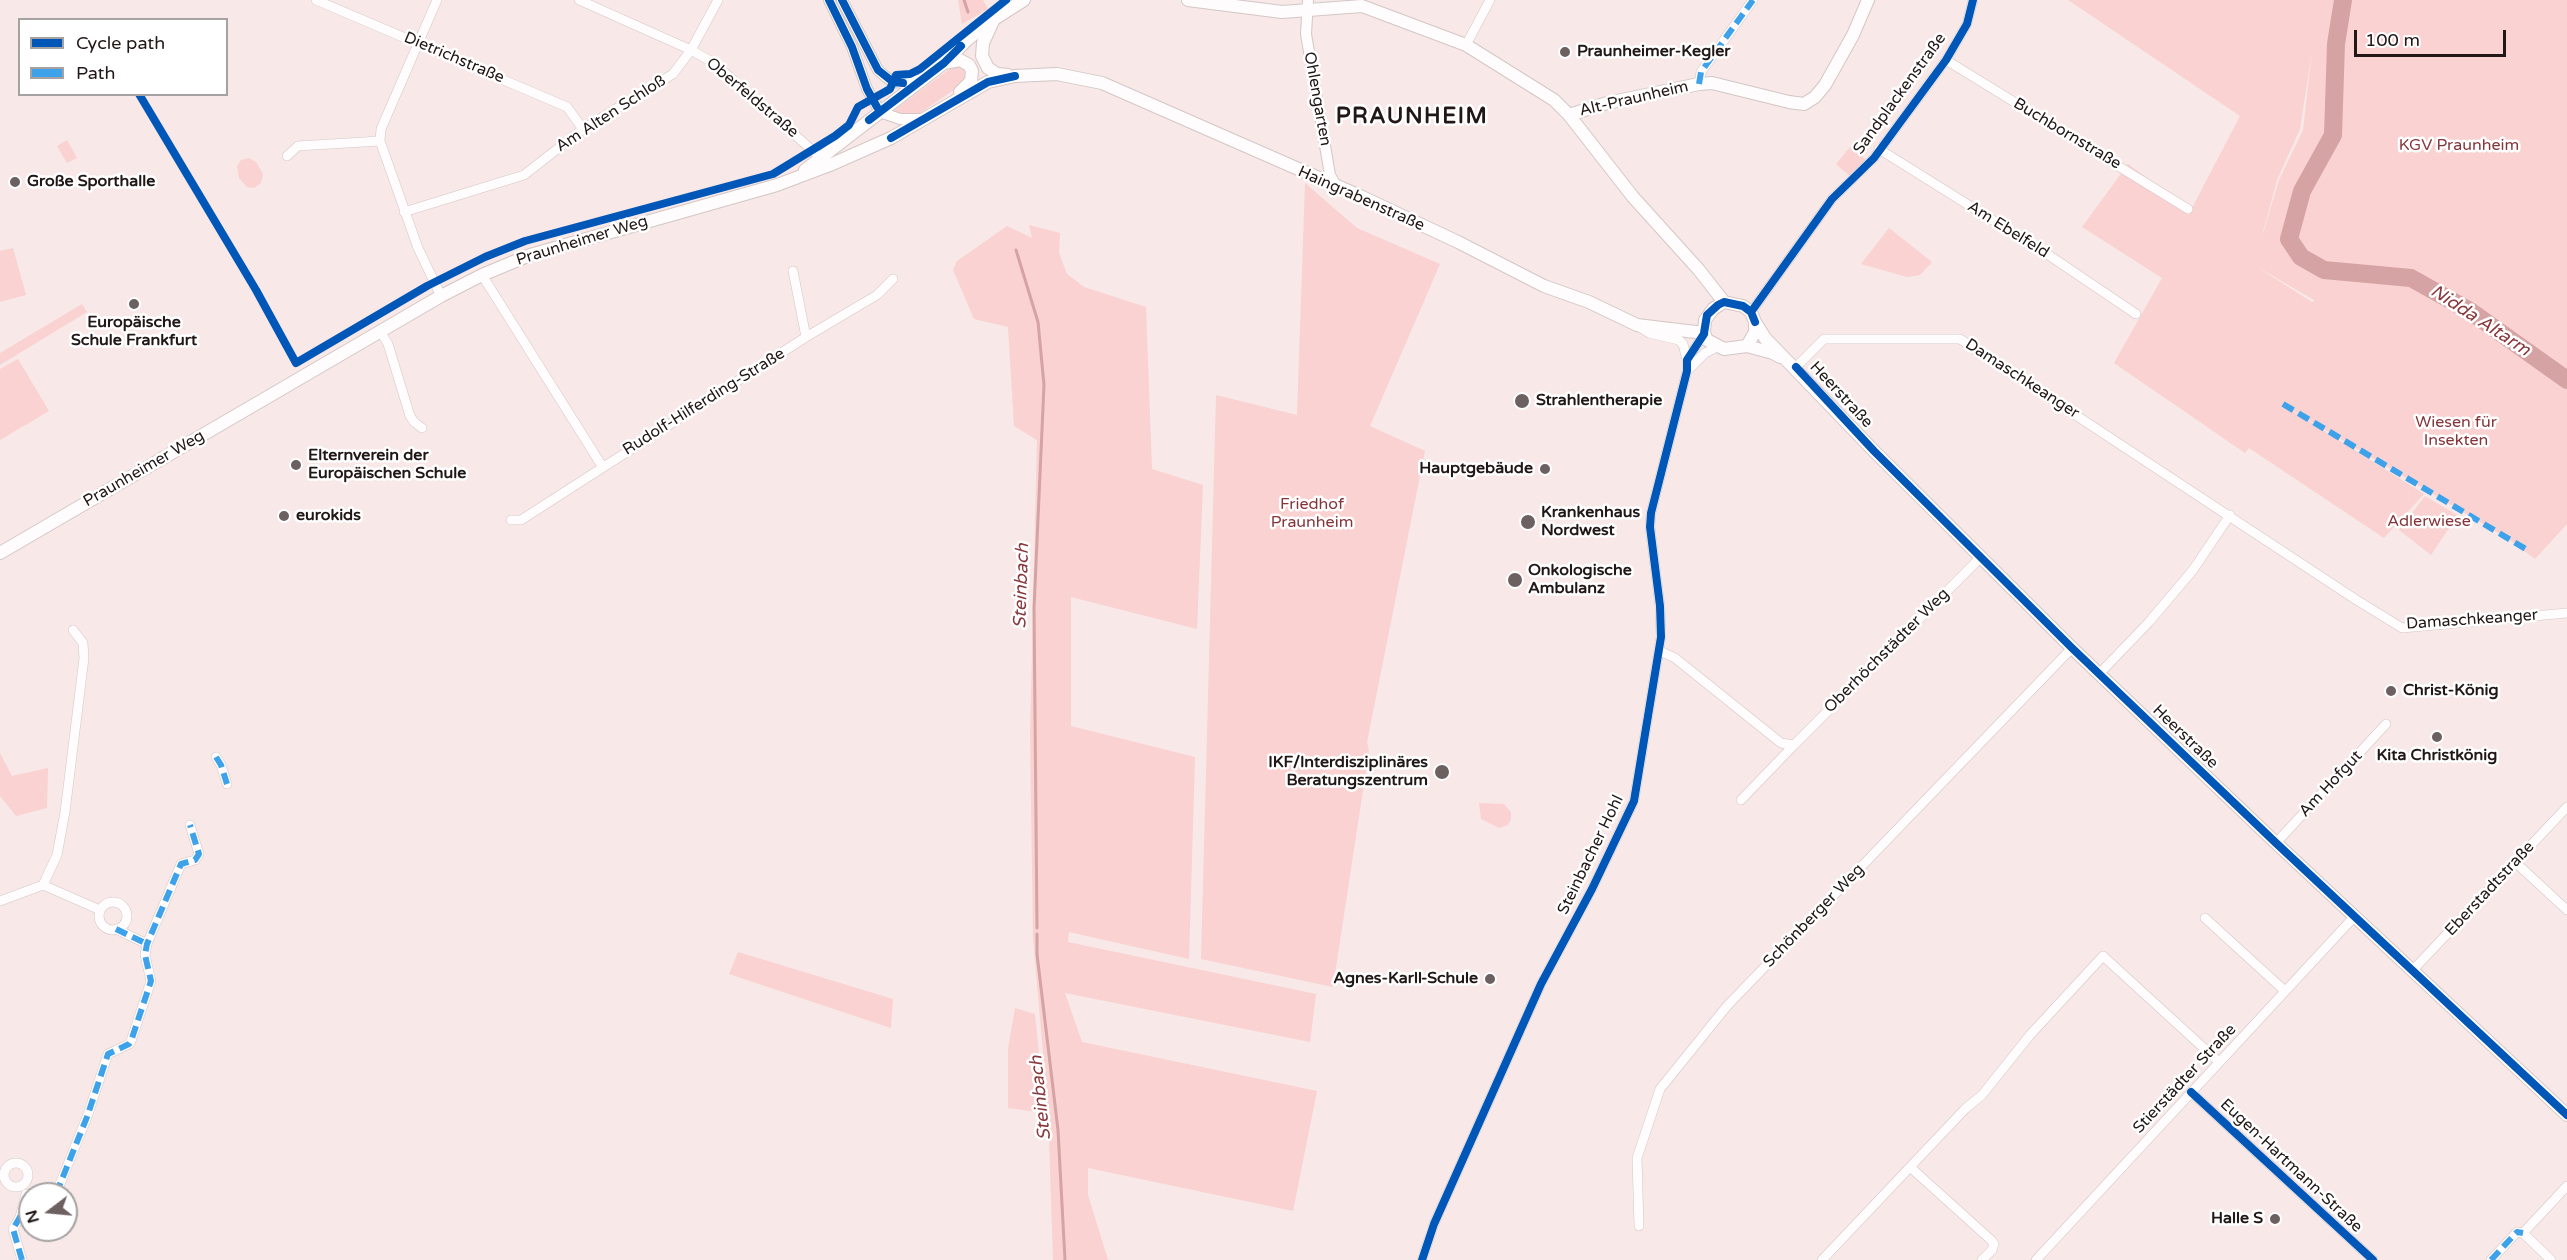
<!DOCTYPE html>
<html>
<head>
<meta charset="utf-8">
<style>
	body { margin:0 }
	#map { position:relative; width:2567px; height:1260px; overflow:hidden; background:#f8e8e8; font-family:"Varela Round",sans-serif }
	canvas { display:block }
	.legend { position:absolute; left:18px; top:18px; width:210px; height:78px; box-sizing:border-box; background:#fff; border:2px solid #a6a2a2; margin:0; padding:8px 10px; list-style:none; font-size:18px; color:#211717 }
	.legend li { display:flex; align-items:center; gap:12px; height:30px }
	.legend b { width:30px; border:2px solid #a6a2a2 }
	.north { position:absolute; left:18px; top:1182px; width:60px; height:60px; box-sizing:border-box; background:#fff; border:2px solid #a6a2a2; border-radius:50%; rotate:254deg; font-size:16px; font-weight:700; line-height:24px; text-align:center; color:#211717 }
	.north::after { content:''; display:block; margin:auto; width:21px; height:27px; background:#6c6060; clip-path:polygon(50% 0,100% 100%,50% 72%,0 100%) }
	.scale { position:absolute; left:2354px; top:30px; width:152px; height:27px; box-sizing:border-box; border:3px solid #211717; border-top:0; padding-left:8px; font-size:18px; line-height:21px; white-space:nowrap; color:#211717; -webkit-text-stroke:4px #fff; paint-order:stroke }
</style>
</head>
<body>
<div id="map">
<canvas width="2567" height="1260"></canvas>
<ul class="legend">
<li><b style="height:8px;background:#0057b8"></b>Cycle path</li>
<li><b style="height:8px;background:#3ea2ea"></b>Path</li>
</ul>
<div class="north">N</div>
<div class="scale">100 m</div>
</div>
<script>
const ctx = document.querySelector('canvas').getContext('2d');
ctx.lineJoin = 'round';
function fill(path, color) { ctx.fillStyle = color; ctx.fill(path, 'evenodd'); }
const toPath = rows => new Path2D(rows.map(r => 'M' + r).join(''));
function stroke(path, color, width, dash) { ctx.strokeStyle = color; ctx.lineWidth = width; ctx.lineCap = dash ? 'butt' : 'round'; ctx.setLineDash(dash || []); ctx.stroke(path); }
function write(font, color, halo, rows, align = 'center') {
  ctx.font = font + ' "Varela Round",sans-serif'; ctx.lineWidth = 5; ctx.setLineDash([]); ctx.textBaseline = 'middle'; ctx.strokeStyle = halo; ctx.fillStyle = color; for (const [text, x, y, turn = 0] of rows) {
    ctx.save(); ctx.translate(x, y); ctx.rotate((+turn || 0) * Math.PI / 180); ctx.textAlign = isNaN(turn) ? turn : align; if (halo) ctx.strokeText(text, 0, 0); ctx.fillText(text, 0, 0); ctx.restore();
  }
}
fill(toPath([
	[958,0,983,0,988,9,962,24],
	[2068,0,2567,0,2567,524,2535,559,2510,540,2277,401,2424,494,2384,538,2249,448,2245,453,2114,363,2162,278,2082,227,2128,164,2191,210,2240,116],
	[2312,51,2303,130,2279,180,2259,247,2277,180,2300,129],
	[2254,265,2314,300,2314,301,2312,302],
	[955,65,964,67,968,75,964,83,917,115,908,116,892,112],
	[67,140,77,158,67,163,57,146],
	[1851,146,1866,160,1851,177,1836,164],
	[249,158,256,162,263,174,261,183,254,188,247,187,239,178,237,166,241,160],
	[1305,183,1357,228,1440,264,1370,426,1425,451,1367,742,1369,751,1333,987,1201,959,1216,395,1297,415],
	[1029,225,1060,233,1059,253,1067,274,1084,287,1146,307,1152,469,1203,485,1197,629,1071,597,1071,726,1195,757,1189,959,1069,932,1068,942,1316,994,1310,1042,1065,993,1082,1042,1317,1091,1293,1211,1088,1168,1088,1195,1108,1260,1053,1260,1048,1109,1033,938,1030,735,1037,440,1014,426,1008,327,974,319,953,270,957,261,1007,226,1032,238],
	[1889,228,1932,262,1920,275,1907,277,1861,264],
	[13,248,26,295,0,302,0,251],
	[82,304,87,312,0,365,0,353],
	[18,359,49,411,0,440,0,369],
	[2425,496,2462,518,2447,531,2431,555,2399,530],
	[0,753,12,776,48,768,47,808,16,816,0,796],
	[1479,803,1504,804,1511,812,1511,819,1508,825,1499,828,1481,819],
	[738,952,893,999,891,1028,729,974],
	[1015,1008,1035,1014,1045,1113,1008,1108,1008,1049]
]), '#f9d2d1');
stroke(toPath([
	[964,0,968,12],
	[1016,250,1038,322,1044,385,1034,608,1037,928],
	[1037,934,1037,954,1058,1130,1065,1260]
]), '#d5a3a3', 3);
stroke(toPath([
	[2343,0,2336,44,2333,135,2302,191,2289,239,2301,257,2324,270,2411,278,2470,311,2567,380]
]), '#d5a3a3', 18);
const minor = toPath([
	[316,0,567,107,583,129],
	[437,0,381,129,380,141,418,248,441,296],
	[579,0,691,50,714,63,821,158],
	[1466,45,1490,0],
	[1946,60,2188,209],
	[1699,84,1701,72,1753,0],
	[1879,149,2050,256,2136,314],
	[287,156,298,146,380,141],
	[404,212,524,175,583,129,673,74,691,50,718,0],
	[793,271,806,337],
	[482,275,602,466],
	[1751,312,1832,199,1874,158,1946,60,1967,24,1973,0],
	[380,331,388,344,410,416,414,422,422,428],
	[1687,360,1704,334],
	[1796,367,1824,339,1960,339,2355,599,2402,628,2567,613],
	[1687,371,1705,353,1717,347],
	[511,520,521,520,806,337,877,295,893,279],
	[1660,651,1675,658,1781,743,1794,745,1981,557],
	[2100,673,2149,622,2193,570,2230,515],
	[216,757,221,765,227,784],
	[1741,800,1794,745],
	[2276,843,2386,724],
	[2515,862,2567,910],
	[43,885,57,855,65,812,84,658,83,643,73,630],
	[0,901,43,885,100,910],
	'99 916a14 14 0 1 1 28 0a14 14 0 1 1-28 0Z',
	[2205,918,2285,991],
	[116,929,147,944],
	[2412,971,2567,807],
	[2191,1092,2373,1260],
	'4 1175a12 12 0 1 1 24 0a12 12 0 1 1-24 0Z',
	[1910,1167,1991,1240,1994,1244,1992,1250,1982,1260],
	[56,1194,87,1117,108,1054,129,1044,131,1041,151,981,145,955,147,944,181,864,195,860,199,854,190,825],
	[1639,1226,1637,1158,1660,1089,1727,1006,2072,648],
	[22,1260,13,1229,20,1217,26,1194,30,1196],
	[1422,1260,1434,1224,1541,984,1592,889,1634,801,1661,637,1660,606,1650,527,1651,513,1687,371,1687,360,1683,344,1679,340,1649,333,1638,326],
	[1822,1260,1965,1109,1982,1095,2030,1035,2103,956,2219,1062],
	[2036,1260,2354,917],
	[2491,1260,2517,1232,2523,1233],
	[2551,1260,2523,1233,2567,1186]
]);
const tertiary = toPath([
	[829,0,852,47,867,89,880,112,900,119,924,119],
	[842,0,878,70,886,77,893,82,906,83,924,79],
	[1308,0,1306,34,1330,175,1336,186]
]);
const secondary = toPath([
	[1188,0,1282,12,1362,6,1466,45,1554,100,1569,115,1633,197,1699,270,1724,302],
	[993,21,983,43,982,56,988,68,997,74,1008,75],
	[944,63,960,60,969,65,972,71,971,81,960,92],
	[1569,115,1607,103,1699,84,1712,83,1789,102,1804,104,1815,97,1825,85,1853,35,1868,0],
	[805,170,944,63,968,39,988,23,1024,0],
	[1724,302,1743,306,1751,312,1755,322,1755,332,1747,346,1724,349,1707,340,1704,333,1705,320,1713,309,1724,302],
	[1755,322,1765,338,1874,451,2072,648,2276,843,2567,1115],
	[1747,346,1773,353,1780,357],
	[0,553,441,296,482,275,530,255,777,185,830,165,891,138,988,82,1015,76,1057,74,1102,83,1360,196,1458,242,1544,286,1589,302,1637,325,1704,333]
]);
stroke(minor, '#d4c7c6', 10);
stroke(tertiary, '#d4c7c6', 12);
stroke(secondary, '#d4c7c6', 14);
stroke(minor, '#fefcfc', 9);
stroke(tertiary, '#fefcfc', 10);
stroke(secondary, '#fefcfc', 12);
stroke(toPath([
	[1699,84,1701,72,1753,0],
	[2283,404,2529,551],
	[216,757,221,765,227,784],
	[116,929,147,944],
	[56,1194,87,1117,108,1054,129,1044,131,1041,151,981,145,955,147,944,181,864,195,860,199,854,190,825],
	[22,1260,13,1229,20,1217,26,1194,30,1196],
	[2491,1260,2517,1232,2523,1233]
]), '#3ea2ea', 6, [12, 6]);
stroke(toPath([
	[829,0,852,47,867,89,877,107],
	[842,0,878,70,893,82,903,83],
	[139,94,256,290,296,363,427,286,485,257,525,241,773,174,835,136,849,125,858,107,890,89,896,75,910,74,920,69,1006,0],
	[869,120,944,63,961,46],
	[891,138,988,82,1015,76],
	[1751,312,1832,199,1874,158,1946,60,1967,24,1973,0],
	[1704,333,1707,315,1718,305,1724,302,1743,306,1751,312,1755,322],
	[1796,367,1874,451,2072,648,2276,843,2567,1115],
	[2191,1092,2373,1260],
	[1422,1260,1434,1224,1541,984,1592,889,1634,801,1661,637,1660,606,1650,527,1651,513,1687,371,1687,360,1704,334]
]), '#0057b8', 8);
for (const [x, y, r, color] of [
	[1565,52,6,"#6c6060"],
	[15,182,6,"#6c6060"],
	[134,304,6,"#6c6060"],
	[1522,401,8,"#6c6060"],
	[296,465,6,"#6c6060"],
	[1545,469,6,"#6c6060"],
	[284,516,6,"#6c6060"],
	[1528,522,8,"#6c6060"],
	[1515,580,8,"#6c6060"],
	[2391,691,6,"#6c6060"],
	[2437,737,6,"#6c6060"],
	[1442,772,8,"#6c6060"],
	[1490,979,6,"#6c6060"],
	[2275,1219,6,"#6c6060"]
]) { const dot = new Path2D(); dot.arc(x, y, r, 0, 2 * Math.PI); ctx.fillStyle = color; ctx.fill(dot); stroke(dot, '#fff', 2); }
write('bold 16px', '#211717', '#fff', [
	["Praunheimer-Kegler",1577,52],
	["Große Sporthalle",27,182],
	["Europäische",134,323,"center"],
	["Schule Frankfurt",134,341,"center"],
	["Strahlentherapie",1536,401],
	["Elternverein der",308,456],
	["Europäischen Schule",308,474],
	["Hauptgebäude",1533,469,"right"],
	["Krankenhaus",1541,513],
	["Nordwest",1541,531],
	["eurokids",296,516],
	["Onkologische",1528,571],
	["Ambulanz",1528,589],
	["Christ-König",2403,691],
	["Kita Christkönig",2437,756,"center"],
	["IKF/Interdisziplinäres",1428,763,"right"],
	["Beratungszentrum",1428,781,"right"],
	["Agnes-Karll-Schule",1478,979,"right"],
	["Halle S",2263,1219,"right"]
], 'left');
write('16px', '#211717', '#fff', [
	["Dietrichstraße",454,58,23],
	["Sandplackenstraße",1900,94,-54],
	["Oberfeldstraße",752,98,40],
	["Ohlengarten",1317,99,80],
	["Alt-Praunheim",1634,99,-13],
	["Am Alten Schloß",611,114,-33],
	["Buchbornstraße",2067,134,31],
	["Haingrabenstraße",1361,199,24],
	["Am Ebelfeld",2008,230,32],
	["Praunheimer Weg",582,241,-17],
	["Damaschkeanger",2022,379,33],
	["Heerstraße",1841,395,47],
	["Rudolf-Hilferding-Straße",704,402,-32],
	["Praunheimer Weg",144,469,-30],
	["Damaschkeanger",2472,620,-4],
	["Oberhöchstädter Weg",1887,651,-45],
	["Heerstraße",2185,737,44],
	["Am Hofgut",2331,784,-47],
	["Steinbacher Hohl",1591,855,-64],
	["Eberstadtstraße",2490,889,-47],
	["Schönberger Weg",1814,916,-46],
	["Stierstädter Straße",2185,1079,-47],
	["Eugen-Hartmann-Straße",2291,1166,43]
]);
write('16px', '#85353a', '#fff', [
	["KGV Praunheim",2459,146],
	["Wiesen für",2456,423],
	["Insekten",2456,441],
	["Friedhof",1312,505],
	["Praunheim",1312,523],
	["Adlerwiese",2429,522]
]);
write('italic 18px', '#89393d', '#fff', [
	["Nidda Altarm",2480,321,33],
	["Steinbach",1022,586,-88],
	["Steinbach",1041,1098,-96]
]);
ctx.letterSpacing = '1.5px';
write('bold 22px', '#211717', '#fff', [
	["PRAUNHEIM",1412,117]
]);
ctx.letterSpacing = '0px';
</script>
</body>
</html>
